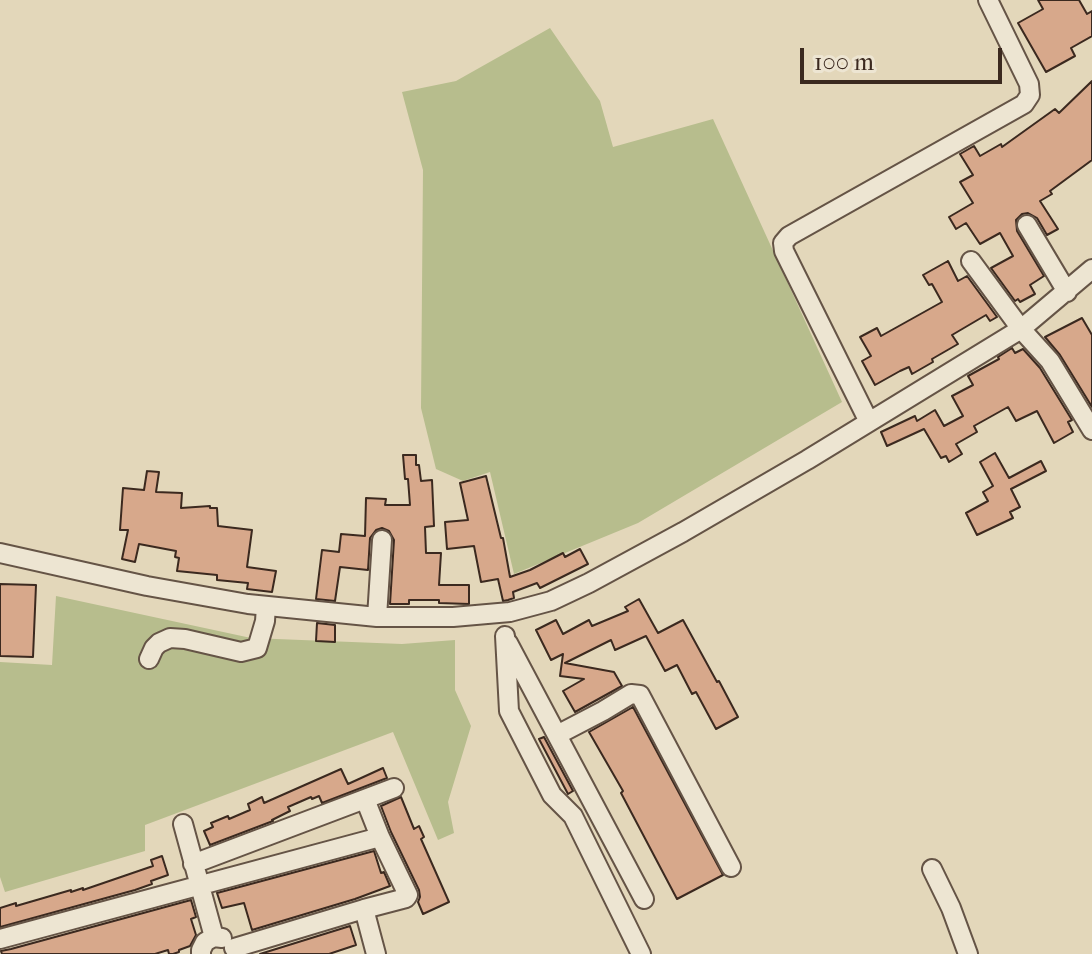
<!DOCTYPE html>
<html>
<head>
<meta charset="utf-8">
<style>
	body { margin:0 }
	#map { position:relative; width:1092px; height:954px; overflow:hidden; background:#e3d7ba; font-family:"IM FELL French Canon",serif }
	canvas { display:block }
	.scale { position:absolute; left:800px; top:48px; width:202px; height:36px; box-sizing:border-box; border:4px solid #3b291f; border-top:0; padding-left:10px; font-size:24px; line-height:28px; white-space:nowrap; color:#3b291f; -webkit-text-stroke:6px #ede5d2; paint-order:stroke }
</style>
</head>
<body>
<div id="map">
<canvas width="1092" height="954"></canvas>
<div class="scale">100 m</div>
</div>
<script>
const ctx = document.querySelector('canvas').getContext('2d');
ctx.lineJoin = 'round';
function fill(path, color) { ctx.fillStyle = color; ctx.fill(path, 'evenodd'); }
const toPath = rows => new Path2D(rows.map(r => 'M' + r).join(''));
function stroke(path, color, width, dash) { ctx.strokeStyle = color; ctx.lineWidth = width; ctx.lineCap = dash ? 'butt' : 'round'; ctx.setLineDash(dash || []); ctx.stroke(path); }
fill(toPath([
	[550,28,600,101,613,147,713,119,842,402,638,523,514,574,490,472,463,481,436,469,421,408,423,170,402,92,456,81],
	[56,596,251,638,402,644,455,640,455,690,471,726,448,802,454,833,438,840,393,732,145,825,145,851,5,892,0,877,0,662,52,665]
]), '#b7bd8d');
const building = toPath([
	[1038,0,1079,0,1087,14,1092,11,1092,36,1071,48,1075,56,1046,72,1018,23,1043,9,1038,0],
	[1092,81,1092,160,1050,191,1052,194,1040,201,1058,229,1047,235,1037,218,1028,213,1022,214,1016,220,1017,231,1044,276,1030,285,1035,294,1020,302,1018,299,1015,301,991,268,1013,256,1000,233,980,244,966,223,956,229,949,217,973,203,960,182,973,175,960,154,974,146,980,156,1001,144,1002,147,1055,109,1059,113,1092,81],
	[948,261,958,281,967,276,997,317,990,321,986,315,952,335,958,344,932,359,933,362,912,374,909,367,900,371,875,385,862,361,871,356,860,337,877,328,881,336,942,302,932,284,929,285,923,275,948,261],
	[1082,318,1092,335,1092,407,1060,355,1045,337,1082,318],
	[1012,348,1015,353,1023,349,1040,368,1072,420,1068,422,1073,432,1054,443,1037,411,1016,421,1008,407,974,426,977,432,956,444,962,454,949,462,946,456,941,458,924,429,887,446,881,432,915,416,917,421,935,410,944,426,963,416,952,396,973,385,968,376,999,359,998,357,1012,348],
	[995,453,1009,478,1041,461,1046,471,1011,489,1020,507,1010,512,1013,518,977,535,966,513,988,501,983,492,993,486,980,462,995,453],
	[403,455,416,455,416,465,419,465,421,481,432,480,434,526,425,527,426,553,441,553,439,585,469,585,469,604,439,603,439,600,409,600,409,604,390,604,394,540,389,531,382,528,376,530,370,538,368,570,340,567,335,601,316,599,322,550,339,552,341,534,365,536,366,498,386,499,385,505,410,505,408,479,405,479,403,455],
	[147,471,159,472,156,492,182,493,181,508,210,506,210,508,217,508,218,526,252,530,247,567,276,571,272,592,247,589,248,583,217,580,217,575,177,571,179,558,175,557,176,551,139,544,135,562,122,559,128,530,120,530,123,488,144,490,147,471],
	[486,476,501,538,503,538,510,577,530,570,563,553,565,557,580,549,588,564,540,588,537,583,513,592,514,598,508,600,503,601,498,579,481,582,474,546,447,549,445,522,468,520,460,483,486,476],
	[0,584,36,585,33,657,0,656,0,584],
	[639,599,658,633,683,620,717,682,719,681,738,717,716,729,696,692,692,694,677,665,665,671,646,636,615,650,611,640,565,663,614,672,622,686,575,712,563,691,584,679,560,676,563,654,551,660,536,630,556,620,563,634,589,620,592,626,628,611,625,607,639,599],
	[317,623,335,625,335,642,316,641,317,623],
	[633,707,723,875,677,899,621,793,623,791,589,732,633,707],
	[544,737,573,791,568,794,539,739,544,737],
	[383,768,387,778,322,803,319,796,312,799,311,797,288,807,290,811,272,820,273,821,210,845,204,831,213,827,211,823,228,816,229,819,250,810,248,804,262,797,264,803,341,769,348,784,383,768],
	[401,797,414,829,419,826,424,837,421,839,449,902,423,914,418,902,420,897,419,890,391,832,381,806,401,797],
	[374,851,381,873,384,872,390,886,355,899,252,930,244,903,222,908,217,893,374,851],
	[162,856,168,875,151,881,152,884,135,890,0,927,0,908,16,903,16,906,71,890,71,892,83,888,83,890,153,866,151,860,162,856],
	[191,900,196,917,191,919,196,935,190,946,179,950,179,952,173,954,169,954,168,950,155,954,2,954,1,951,11,949,191,900],
	[350,926,356,945,329,954,260,954,350,926]
]);
fill(building, '#d7a88b');
stroke(building, '#3b291f', 2);
const minor = toPath([
	[1027,225,1067,292],
	[971,261,1021,329,1050,361,1092,430],
	[869,422,784,251,783,243,789,236,1024,104,1030,95,1029,84,988,0],
	[0,553,147,586,248,604,377,617,453,617,510,612,551,601,589,583,683,532,807,460,1021,329,1092,269],
	[377,617,382,540],
	[505,636,509,711,552,795,573,816,641,954],
	[508,643,644,899],
	[149,659,154,648,159,643,170,638,185,639,241,652,257,648,265,621,266,606],
	[557,735,603,711,631,694,640,695,731,867],
	[183,824,214,937],
	[193,864,394,788],
	[932,869,951,908,968,954],
	[364,909,376,954],
	[0,939,380,837],
	[234,948,364,909,406,898,408,895,380,837,365,799],
	[201,954,201,950,205,942,214,937,222,938]
]);
stroke(minor, '#655446', 22);
stroke(minor, '#ede5d2', 18);
</script>
</body>
</html>
